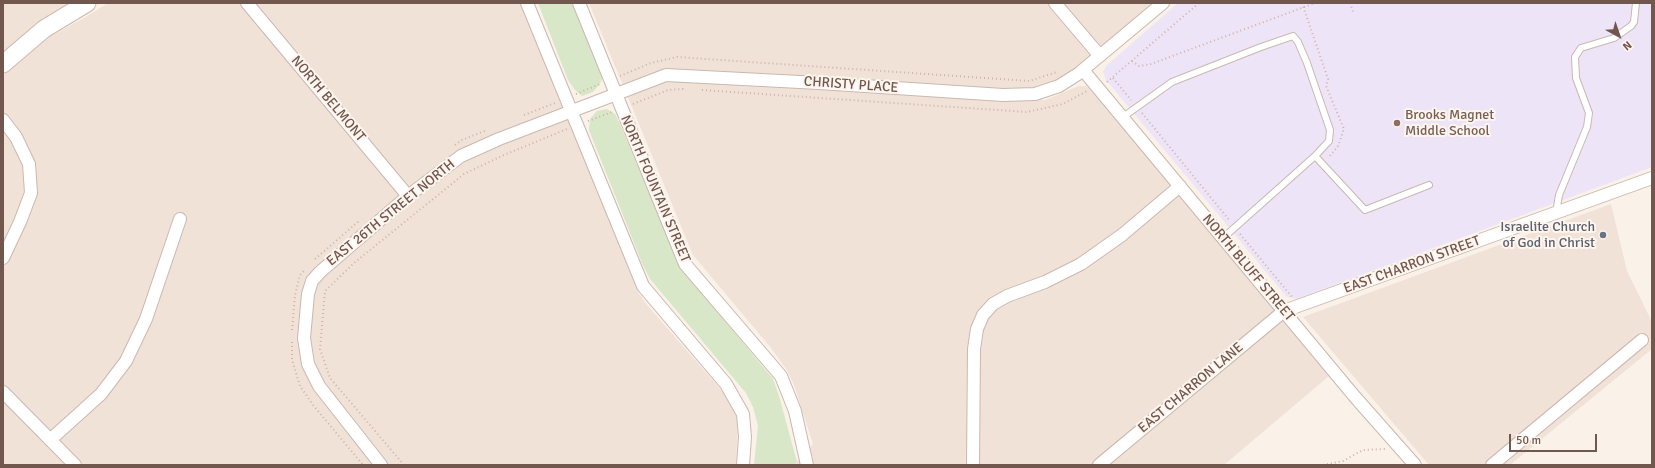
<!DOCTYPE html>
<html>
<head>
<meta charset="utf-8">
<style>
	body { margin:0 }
	#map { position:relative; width:1655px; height:468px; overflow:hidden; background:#faf1e8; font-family:Signika,sans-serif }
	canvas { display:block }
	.frame { position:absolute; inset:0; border:4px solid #72574e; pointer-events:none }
	.north { position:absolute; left:1599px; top:16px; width:40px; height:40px; -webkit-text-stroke:3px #fdf5ee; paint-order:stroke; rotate:140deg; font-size:11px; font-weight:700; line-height:16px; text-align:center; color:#72574e }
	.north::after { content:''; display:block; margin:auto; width:14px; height:18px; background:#72574e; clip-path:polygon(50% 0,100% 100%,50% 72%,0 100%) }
	.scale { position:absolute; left:1509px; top:434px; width:88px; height:18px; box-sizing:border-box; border:2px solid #72574e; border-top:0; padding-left:5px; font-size:12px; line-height:14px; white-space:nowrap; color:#72574e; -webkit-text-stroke:3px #fdf5ee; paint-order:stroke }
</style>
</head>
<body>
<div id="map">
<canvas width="1655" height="468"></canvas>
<div class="frame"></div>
<div class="north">N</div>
<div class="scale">50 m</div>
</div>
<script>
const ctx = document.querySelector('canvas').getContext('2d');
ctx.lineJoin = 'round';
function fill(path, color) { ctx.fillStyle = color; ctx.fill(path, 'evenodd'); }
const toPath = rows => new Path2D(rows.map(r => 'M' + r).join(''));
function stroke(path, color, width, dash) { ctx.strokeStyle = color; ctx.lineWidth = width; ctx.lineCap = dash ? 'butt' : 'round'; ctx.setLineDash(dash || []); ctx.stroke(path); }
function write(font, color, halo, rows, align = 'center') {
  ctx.font = font + ' Signika,sans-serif'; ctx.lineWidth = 4; ctx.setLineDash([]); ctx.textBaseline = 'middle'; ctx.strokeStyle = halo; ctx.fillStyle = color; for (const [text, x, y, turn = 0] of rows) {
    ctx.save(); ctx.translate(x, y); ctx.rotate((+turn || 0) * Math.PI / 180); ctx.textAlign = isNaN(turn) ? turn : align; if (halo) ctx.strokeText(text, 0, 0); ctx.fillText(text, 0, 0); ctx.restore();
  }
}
fill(toPath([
	[3,3,74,3,3,54],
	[108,3,521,3,638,292,647,305,722,391,738,419,736,465,3,465,3,75,45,39,84,18],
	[589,3,1152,3,1075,69,1056,80,1037,85,1043,101,1079,86,1086,86,1094,93,1329,376,1224,465,794,465,813,444,794,385,787,370,771,348,693,255],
	[1611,204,1627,271,1652,322,1652,349,1510,465,1429,465,1303,317]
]), '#f1e2d7');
fill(toPath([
	[1178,3,1652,3,1652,167,1296,299,1286,296,1106,80,1103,72,1106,66]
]), '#eee4f7');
fill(toPath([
	[538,3,572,3,603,77,599,85,593,92,582,96,575,90,568,80],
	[607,109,615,114,620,124,680,267,773,379,779,396,797,462,794,465,754,465,758,426,753,407,746,393,650,279,642,263,589,130,590,119,597,111]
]), '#d7e7c7');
const lane = toPath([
	[1123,117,1172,82,1261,47,1293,36,1298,42,1307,63,1330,130,1329,141,1315,156,1223,238],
	[1315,156,1365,210,1429,185],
	[1556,213,1559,195,1587,127,1589,113,1576,78,1575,57,1581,48,1614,38,1631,26,1634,22,1636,3]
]);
const street = toPath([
	[247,3,408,196],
	[527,3,643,286,726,384,743,414,745,437,743,465],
	[579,3,685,264,781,376,795,411,807,465],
	[1055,3,1100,56],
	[1083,70,1355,397,1415,465],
	[3,120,16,137,29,164,31,193,20,222,3,258],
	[3,392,75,465],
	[50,440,101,394,126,361,146,319,180,219],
	[381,465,319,386,308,364,304,338,308,294,312,281,320,272,408,196,461,156,499,139,666,75,819,83,1003,95,1035,94,1059,86,1078,74,1163,3],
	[973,465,974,349,977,329,983,315,993,304,1007,296,1045,282,1081,264,1122,235,1180,186],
	[1099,465,1284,311,1652,178],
	[1492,465,1642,340]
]);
const secondary = toPath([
	[3,64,44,29,87,3]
]);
stroke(lane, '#cbb8af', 8);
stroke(street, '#cbb8af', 14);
stroke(secondary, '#cfbaaf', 19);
stroke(toPath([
	[1302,3,1328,79,1326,86,1344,129,1338,146,1330,156],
	[1350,3,1353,12],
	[1132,61,1139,66,1151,64,1315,3],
	[620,76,651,63,677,57,1029,81,1057,72],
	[1113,78,1131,100],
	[1107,82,1199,3],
	[702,90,1027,112,1063,104,1087,91],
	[576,94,600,84],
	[633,104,668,90,684,89],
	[1142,113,1230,221],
	[524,115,555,103],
	[588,121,612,112],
	[455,145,462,140,487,130],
	[1240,234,1292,297],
	[315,259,359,221],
	[292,330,295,295,300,275,304,271],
	[292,342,292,360,300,386,313,405,363,465],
	[404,465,330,378,320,349,325,291,354,263,464,174,504,155,567,129],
	[1323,465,1343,461,1363,450,1385,449]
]), '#d2b2a5', 2, [1, 3]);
stroke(lane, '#fff', 6);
stroke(street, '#fff', 12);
stroke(secondary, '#fff', 17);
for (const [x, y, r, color] of [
	[1397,123,4,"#8d6e63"],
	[1603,235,4,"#6b7280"]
]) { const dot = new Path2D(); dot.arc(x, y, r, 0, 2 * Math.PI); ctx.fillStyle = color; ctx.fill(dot); stroke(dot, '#fdf5ee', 1.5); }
write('14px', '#72574e', '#fdf5ee', [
	["CHRISTY PLACE",851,85,4],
	["NORTH BELMONT",328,99,50],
	["NORTH FOUNTAIN STREET",655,189,67],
	["EAST 26TH STREET NORTH",391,213,-39],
	["EAST CHARRON STREET",1412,265,-20],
	["NORTH BLUFF STREET",1248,268,50],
	["EAST CHARRON LANE",1191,388,-40]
]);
write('14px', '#785e54', '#fdf5ee', [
	["Brooks Magnet",1405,115],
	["Middle School",1405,131]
], 'left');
write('14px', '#5b616d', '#fdf5ee', [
	["Israelite Church",1595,227],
	["of God in Christ",1595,243]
], 'right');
</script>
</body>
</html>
